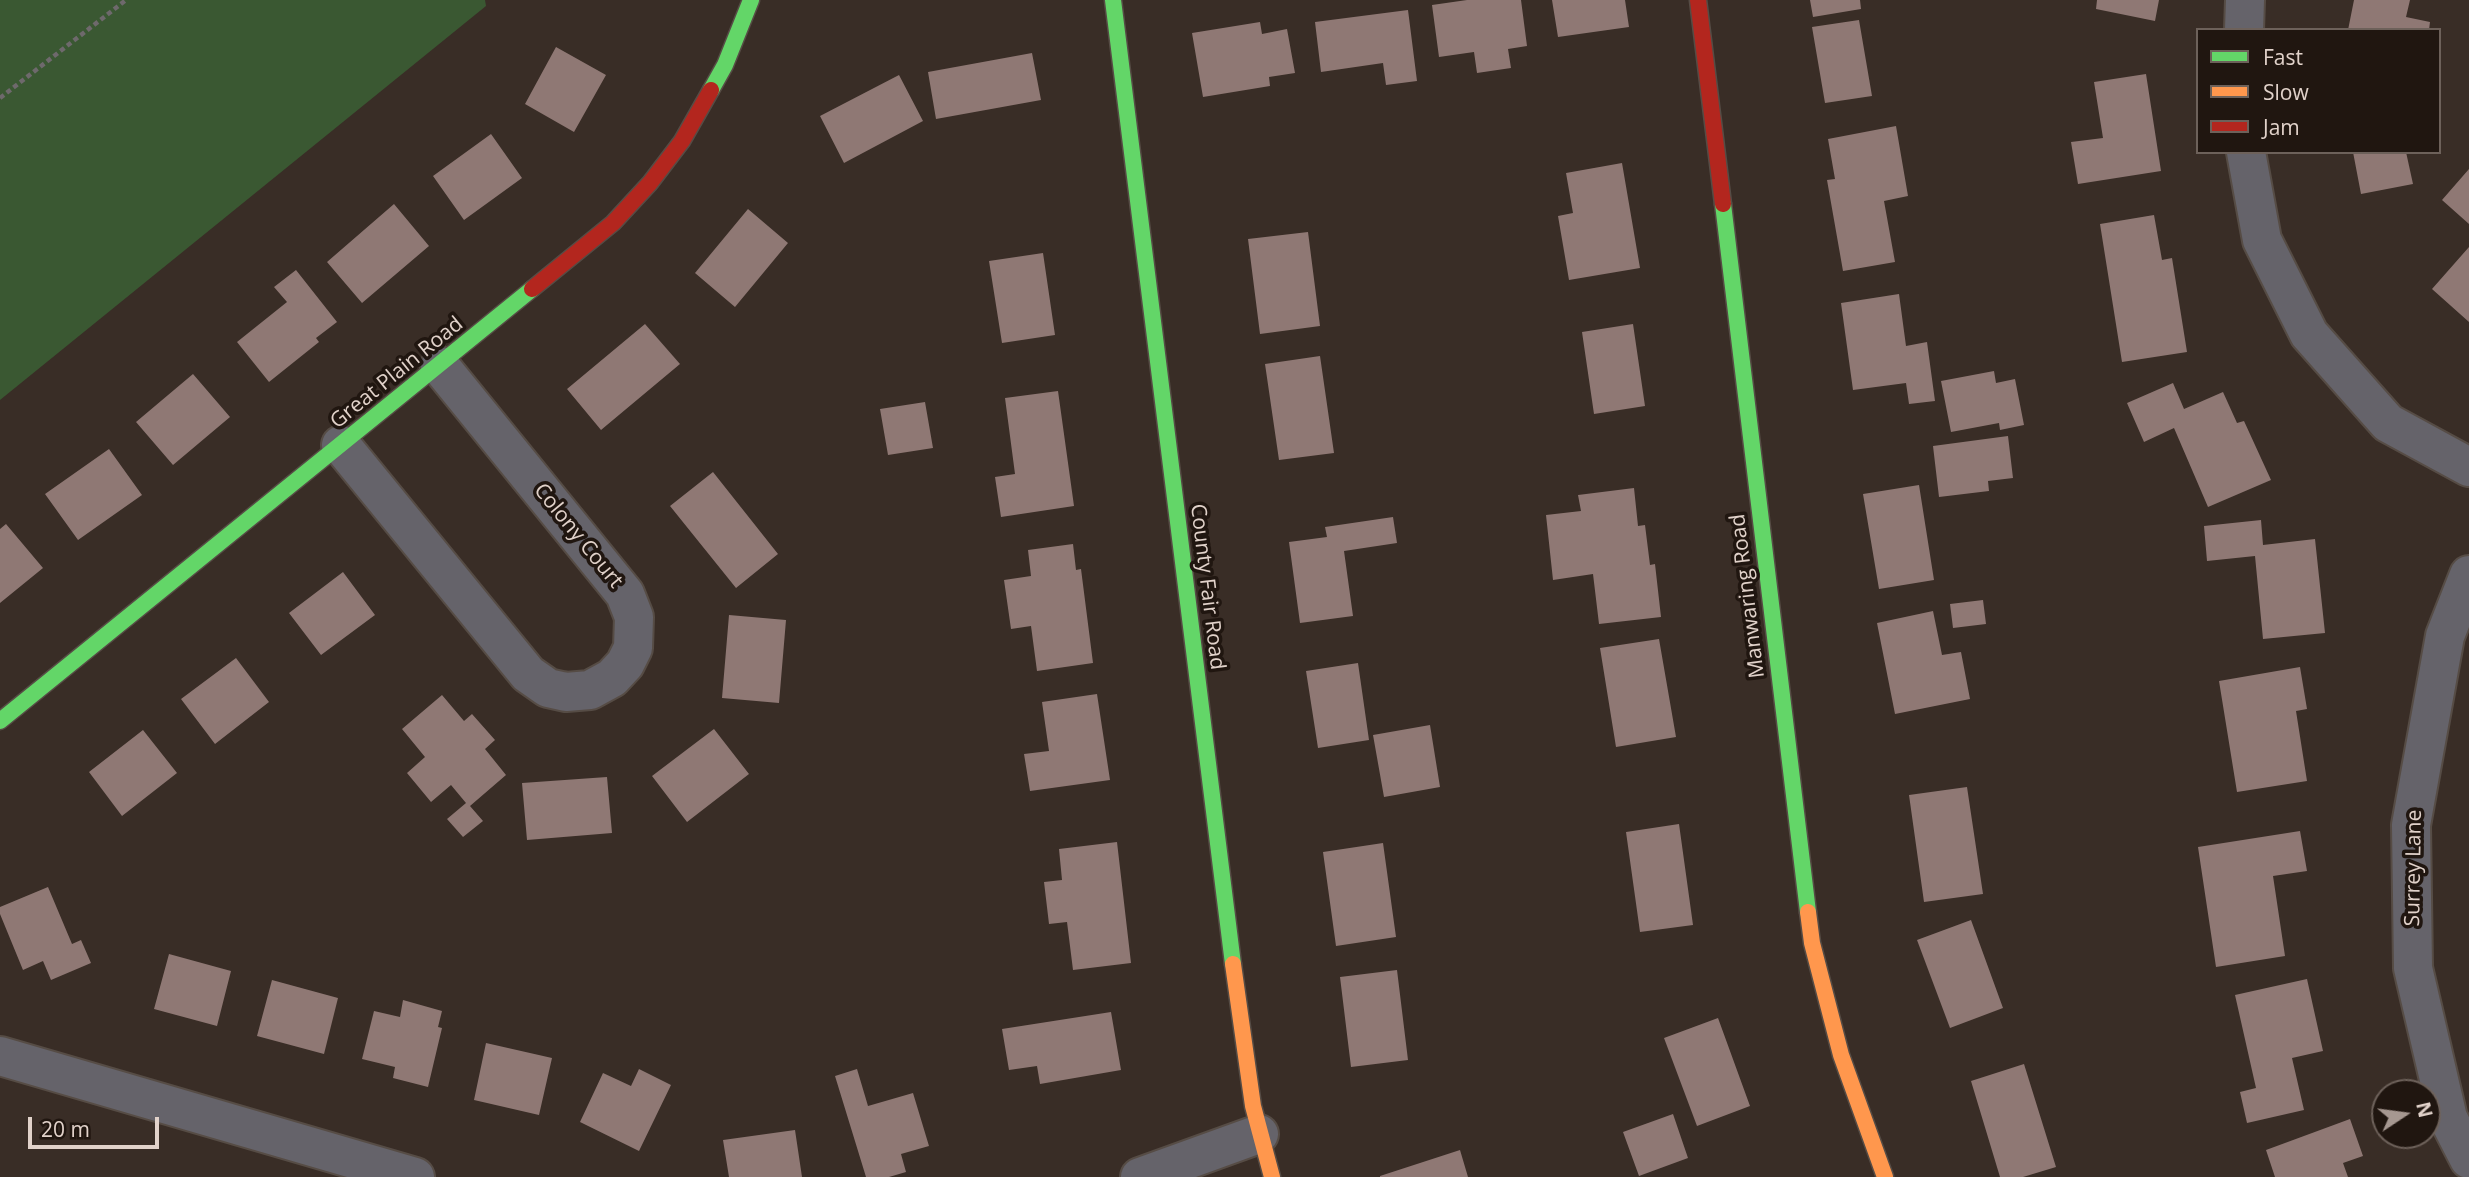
<!DOCTYPE html>
<html>
<head>
<meta charset="utf-8">
<style>
	body { margin:0 }
	#map { position:relative; width:2469px; height:1177px; overflow:hidden; background:#392d26; font-family:"Open Sans",sans-serif }
	canvas { display:block }
	.legend { position:absolute; left:2196px; top:28px; width:245px; height:126px; box-sizing:border-box; background:#201610; border:2px solid #6d615a; margin:0; padding:9px 12px; list-style:none; font-size:21px; color:#e1d2ca }
	.legend li { display:flex; align-items:center; gap:14px; height:35px }
	.legend b { width:35px; border:2px solid #6d615a }
	.north { position:absolute; left:2371px; top:1079px; width:70px; height:70px; box-sizing:border-box; background:#201610; border:2px solid #6d615a; border-radius:50%; rotate:77deg; font-size:19px; font-weight:700; line-height:28px; text-align:center; color:#e1d2ca }
	.north::after { content:''; display:block; margin:auto; width:24px; height:32px; background:#a69891; clip-path:polygon(50% 0,100% 100%,50% 72%,0 100%) }
	.scale { position:absolute; left:28px; top:1117px; width:131px; height:32px; box-sizing:border-box; border:4px solid #e1d2ca; border-top:0; padding-left:9px; font-size:21px; line-height:24px; white-space:nowrap; color:#e1d2ca; -webkit-text-stroke:5px #201610; paint-order:stroke }
</style>
</head>
<body>
<div id="map">
<canvas width="2469" height="1177"></canvas>
<ul class="legend">
<li><b style="height:9px;background:#63d668"></b>Fast</li>
<li><b style="height:9px;background:#ff974d"></b>Slow</li>
<li><b style="height:9px;background:#b3261e"></b>Jam</li>
</ul>
<div class="north">N</div>
<div class="scale">20 m</div>
</div>
<script>
const ctx = document.querySelector('canvas').getContext('2d');
ctx.lineJoin = 'round';
function fill(path, color) { ctx.fillStyle = color; ctx.fill(path, 'evenodd'); }
const toPath = rows => new Path2D(rows.map(r => 'M' + r).join(''));
function stroke(path, color, width, dash) { ctx.strokeStyle = color; ctx.lineWidth = width; ctx.lineCap = dash ? 'butt' : 'round'; ctx.setLineDash(dash || []); ctx.stroke(path); }
function write(font, color, halo, rows, align = 'center') {
  ctx.font = font + ' "Open Sans",sans-serif'; ctx.lineWidth = 7; ctx.setLineDash([]); ctx.textBaseline = 'middle'; ctx.strokeStyle = halo; ctx.fillStyle = color; for (const [text, x, y, turn = 0] of rows) {
    ctx.save(); ctx.translate(x, y); ctx.rotate((+turn || 0) * Math.PI / 180); ctx.textAlign = isNaN(turn) ? turn : align; if (halo) ctx.strokeText(text, 0, 0); ctx.fillText(text, 0, 0); ctx.restore();
  }
}
fill(toPath([
	[0,0,485,0,486,6,0,400]
]), '#3a5832');
fill(toPath([
	[1467,0,1521,0,1527,46,1508,49,1511,68,1477,73,1474,52,1439,57,1432,5],
	[1552,0,1625,0,1629,27,1558,37],
	[1810,0,1860,0,1861,9,1813,17],
	[2097,0,2159,0,2155,21,2096,9],
	[2354,0,2410,0,2406,17,2430,22,2429,30,2348,30],
	[1408,10,1417,81,1386,85,1383,63,1321,72,1315,22],
	[1859,20,1872,96,1825,103,1812,27],
	[1260,22,1262,34,1287,29,1295,73,1269,77,1270,86,1203,97,1192,33],
	[556,47,606,75,574,132,525,104],
	[1032,53,1041,100,936,119,928,72],
	[2146,74,2161,171,2078,184,2071,142,2103,138,2094,82],
	[899,75,923,121,844,163,820,116],
	[1896,126,1908,196,1884,201,1895,262,1843,271,1827,180,1835,179,1828,139],
	[491,134,522,178,464,220,433,176],
	[2353,152,2406,152,2413,184,2361,194],
	[1622,163,1640,268,1569,280,1558,216,1573,213,1566,173],
	[2469,169,2469,224,2442,200],
	[394,204,429,246,362,303,327,262],
	[748,209,788,243,735,307,695,273],
	[2154,215,2162,260,2172,258,2187,352,2122,362,2100,224],
	[1308,232,1320,326,1260,334,1248,239],
	[2469,247,2469,322,2432,289],
	[1043,253,1055,335,1002,343,989,261],
	[296,270,337,322,316,338,319,342,269,382,237,342,287,302,274,287],
	[1899,294,1906,346,1927,342,1935,401,1909,404,1906,383,1853,390,1841,303],
	[645,324,680,364,601,430,567,389],
	[1633,324,1645,406,1594,414,1582,332],
	[1320,356,1334,453,1279,460,1265,364],
	[1994,371,1996,383,2015,379,2024,425,2000,430,1999,423,1951,432,1941,381],
	[193,374,230,417,173,465,136,422],
	[2173,383,2184,409,2223,392,2237,423,2244,421,2271,480,2208,507,2174,428,2144,442,2127,403],
	[1058,391,1074,506,1001,517,995,477,1015,474,1005,398],
	[925,402,933,448,888,455,880,409],
	[2008,436,2013,478,1988,481,1989,491,1939,497,1933,446],
	[109,449,142,495,78,540,45,494],
	[713,472,778,554,736,588,670,506],
	[1919,485,1934,580,1879,589,1863,494],
	[1634,488,1638,526,1645,525,1650,565,1655,564,1661,617,1599,624,1593,574,1553,580,1546,515,1581,511,1578,495],
	[1393,517,1397,543,1344,551,1353,616,1300,623,1289,542,1327,537,1325,527],
	[2261,520,2263,545,2315,539,2325,633,2263,639,2255,556,2207,561,2204,526],
	[6,524,43,568,0,603,0,529],
	[1073,544,1076,570,1081,569,1093,663,1037,671,1031,626,1011,629,1004,580,1031,576,1028,550],
	[343,572,375,615,321,655,289,613],
	[1983,600,1986,624,1953,628,1950,604],
	[1933,611,1942,655,1961,652,1970,699,1895,714,1877,623],
	[729,615,786,620,779,703,722,698],
	[1659,639,1676,737,1616,747,1600,648],
	[236,658,269,702,215,744,181,699],
	[1358,663,1369,740,1318,748,1306,671],
	[2300,667,2307,709,2296,711,2307,781,2237,792,2219,681],
	[1097,694,1110,780,1030,791,1024,754,1049,751,1042,702],
	[442,695,464,721,472,714,495,740,485,749,506,775,470,806,483,821,463,837,447,819,466,803,451,785,431,802,407,773,425,757,402,729],
	[1430,725,1440,787,1384,797,1373,735],
	[714,729,749,774,687,822,652,776],
	[143,730,177,773,122,816,89,772],
	[607,777,612,833,527,840,522,783],
	[1967,787,1983,894,1924,902,1909,795],
	[1679,824,1693,925,1640,932,1626,832],
	[2300,831,2307,871,2273,876,2285,956,2216,967,2198,847],
	[1117,842,1131,963,1073,970,1067,922,1049,924,1044,882,1062,880,1059,849],
	[1383,843,1396,937,1336,946,1323,852],
	[48,887,72,944,81,940,91,963,51,980,43,961,23,970,0,914,0,907],
	[1971,920,2003,1008,1950,1028,1917,940],
	[169,954,231,971,217,1026,154,1009],
	[1397,970,1408,1060,1351,1067,1340,977],
	[2307,979,2323,1051,2292,1058,2304,1110,2247,1123,2240,1092,2256,1088,2235,995],
	[272,980,338,998,324,1054,257,1036],
	[403,1000,442,1011,438,1027,442,1028,428,1087,393,1078,395,1067,362,1059,374,1011,400,1017],
	[1111,1012,1121,1070,1040,1084,1037,1066,1009,1070,1002,1029],
	[1718,1018,1750,1106,1697,1126,1664,1038],
	[486,1043,552,1058,539,1115,474,1100],
	[2024,1064,2056,1167,2023,1177,2000,1177,1971,1081],
	[639,1069,671,1085,639,1151,580,1122,603,1073,631,1086],
	[857,1069,868,1106,913,1093,929,1146,901,1154,906,1172,889,1177,866,1177,835,1076],
	[1673,1114,1688,1158,1639,1176,1623,1132],
	[2350,1119,2363,1156,2343,1163,2348,1177,2275,1177,2266,1150],
	[795,1130,802,1177,729,1177,723,1140],
	[1460,1150,1468,1177,1380,1177,1380,1176]
]), '#8f7874');
const street = toPath([
	[2244,30,2245,0],
	[2246,152,2262,240,2309,334,2388,423,2469,467],
	[341,445,528,674,548,688,566,692,590,690,612,678,625,664,633,648,634,617,625,594,440,366],
	[2469,575,2445,636,2411,825,2413,968,2448,1118,2469,1159],
	[0,1056,415,1177],
	[1140,1177,1259,1134]
]);
const fast = toPath([
	[1113,0,1233,964],
	[711,90,725,65,751,0],
	[1723,204,1808,912],
	[0,721,532,289]
]);
const slow = toPath([
	[1808,912,1812,943,1841,1055,1885,1177],
	[1233,964,1253,1106,1272,1177]
]);
const jam = toPath([
	[1698,0,1723,204],
	[532,289,613,223,650,183,682,141,711,90]
]);
stroke(street, '#564c45', 42);
stroke(fast, '#564c45', 19);
stroke(slow, '#564c45', 19);
stroke(jam, '#564c45', 19);
stroke(toPath([
	[0,98,126,0]
]), '#6e696c', 4.5, [5, 3.5]);
stroke(street, '#65636a', 38);
stroke(fast, '#63d668', 16);
stroke(slow, '#ff974d', 16);
stroke(jam, '#b3261e', 16);
write('21px', '#e1d2ca', '#201610', [
	["Great Plain Road",397,373,-39],
	["Colony Court",578,536,51],
	["County Fair Road",1207,587,83],
	["Manwaring Road",1748,596,-97],
	["Surrey Lane",2414,868,-89]
]);
</script>
</body>
</html>
